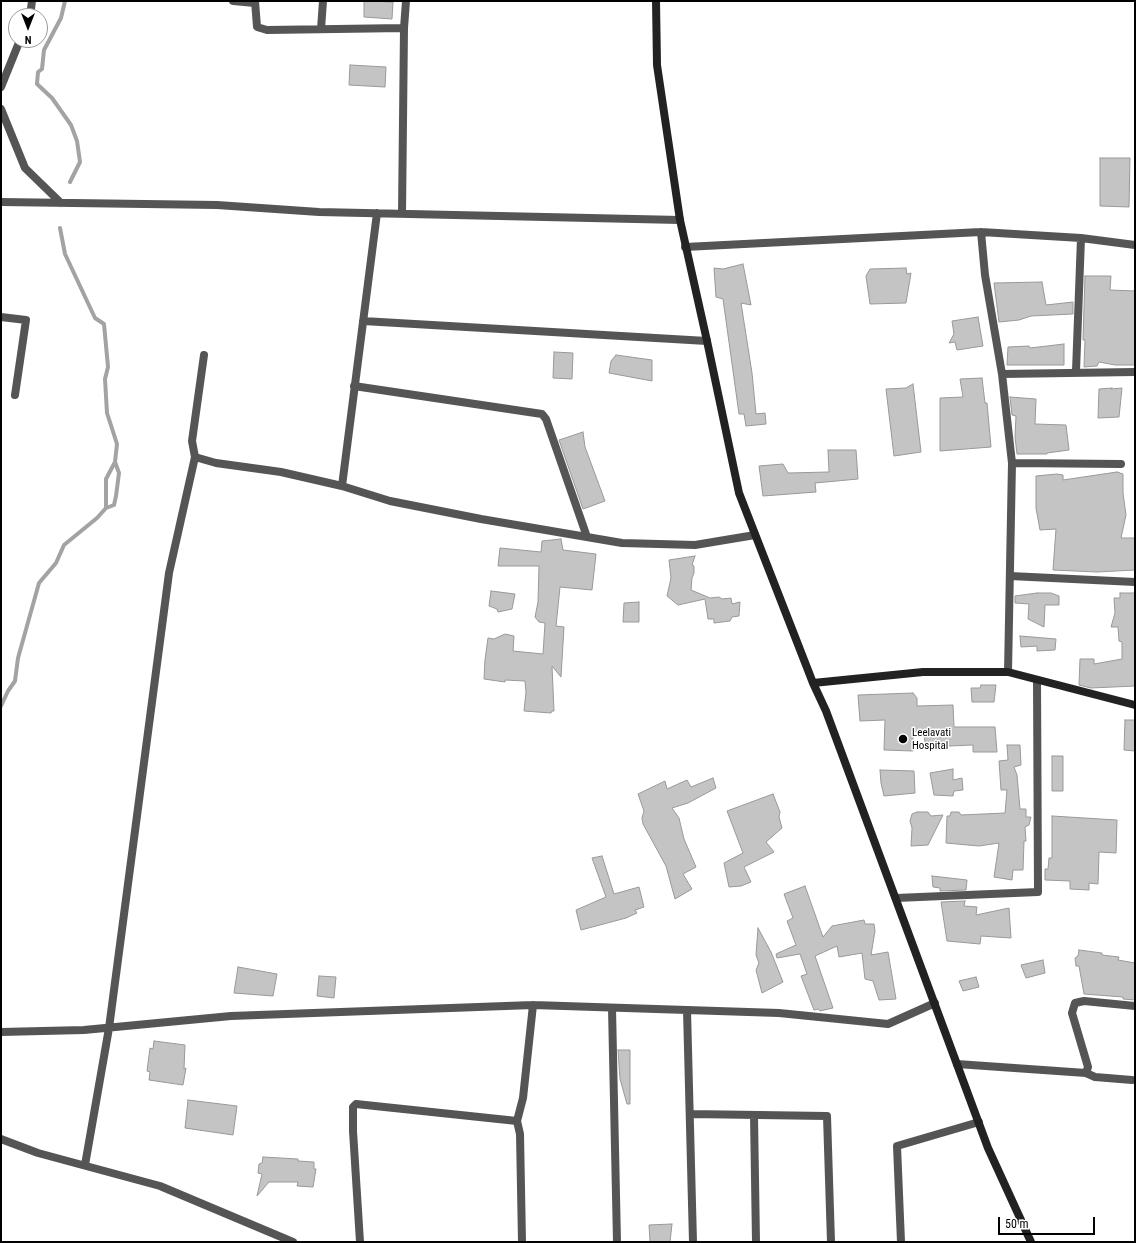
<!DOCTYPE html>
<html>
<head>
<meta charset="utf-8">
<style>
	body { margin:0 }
	#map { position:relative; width:1136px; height:1243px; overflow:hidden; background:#fff; font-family:"Roboto Condensed",sans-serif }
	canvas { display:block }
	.frame { position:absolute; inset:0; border:2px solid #000; pointer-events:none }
	.north { position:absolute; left:8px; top:8px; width:40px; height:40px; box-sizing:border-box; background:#fff; border:1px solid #999; border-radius:50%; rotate:180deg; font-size:11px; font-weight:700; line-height:16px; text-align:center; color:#000 }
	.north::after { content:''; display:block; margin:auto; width:14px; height:18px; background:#000; clip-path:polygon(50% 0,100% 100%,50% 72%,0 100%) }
	.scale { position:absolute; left:998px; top:1217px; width:97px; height:18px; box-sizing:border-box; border:2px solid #000; border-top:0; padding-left:5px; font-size:12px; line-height:14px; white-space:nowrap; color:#000; -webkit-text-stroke:3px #fff; paint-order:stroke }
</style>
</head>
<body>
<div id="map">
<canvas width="1136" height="1243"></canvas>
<div class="frame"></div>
<div class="north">N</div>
<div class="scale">50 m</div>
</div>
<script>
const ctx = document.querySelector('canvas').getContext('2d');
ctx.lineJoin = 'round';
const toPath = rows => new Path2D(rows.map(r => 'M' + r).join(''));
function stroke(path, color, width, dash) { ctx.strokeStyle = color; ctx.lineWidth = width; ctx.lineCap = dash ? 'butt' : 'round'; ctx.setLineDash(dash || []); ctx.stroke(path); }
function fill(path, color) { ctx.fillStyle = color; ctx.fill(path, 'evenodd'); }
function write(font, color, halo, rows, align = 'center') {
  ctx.font = font + ' "Roboto Condensed",sans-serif'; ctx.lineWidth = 3; ctx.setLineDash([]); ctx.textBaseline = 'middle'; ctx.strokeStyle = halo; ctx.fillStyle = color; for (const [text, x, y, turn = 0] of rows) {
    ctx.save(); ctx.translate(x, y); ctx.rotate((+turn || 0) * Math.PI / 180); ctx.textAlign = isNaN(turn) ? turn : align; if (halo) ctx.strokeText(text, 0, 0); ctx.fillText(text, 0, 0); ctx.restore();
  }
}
stroke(toPath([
	[65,1,61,18,44,50,42,69,38,72,37,84,52,98,71,125,77,141,80,162,70,182],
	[106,508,106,479,115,462],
	[1,706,8,691,15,681,18,658,39,583,56,563,64,545,97,518,106,508,114,505,116,496,119,473,115,462,117,444,107,413,105,379,108,367,104,324,95,318,65,254,60,228]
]), '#a3a3a3', 4);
const building = toPath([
	[364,1,393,2,392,19,364,17,364,1],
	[350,65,386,67,385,87,349,85,350,65],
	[1100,158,1130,158,1129,207,1100,206,1100,158],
	[743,264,751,305,741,303,752,373,756,414,765,413,766,424,746,426,744,414,739,414,723,299,716,297,714,268,723,269,743,264],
	[906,268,907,274,911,273,906,303,870,304,866,276,870,269,906,268],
	[1085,276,1111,276,1110,290,1135,291,1135,365,1115,365,1099,362,1097,366,1084,367,1085,340,1083,340,1085,276],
	[1042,282,1046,305,1073,302,1073,314,1031,316,1019,320,999,322,994,283,1042,282],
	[978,317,983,346,957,350,955,342,949,343,954,334,952,321,978,317],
	[1064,344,1064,365,1007,365,1008,347,1029,346,1030,348,1064,344],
	[554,352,573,353,572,379,553,378,554,352],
	[616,355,652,360,652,381,609,373,611,361,616,355],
	[982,378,985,403,987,403,991,447,940,451,940,398,963,397,960,379,982,378],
	[913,384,921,452,894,456,886,389,906,388,913,384],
	[1112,388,1111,389,1122,388,1119,417,1098,418,1099,389,1112,388],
	[1010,397,1036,399,1035,424,1066,425,1069,450,1047,453,1047,454,1017,454,1015,437,1016,416,1012,415,1010,397],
	[583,432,585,447,605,501,583,509,559,440,583,432],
	[828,450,856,450,858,479,815,483,816,492,763,496,759,466,783,464,788,473,829,472,828,450],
	[1117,472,1123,474,1123,493,1126,515,1121,538,1135,538,1135,570,1097,572,1053,570,1056,529,1040,530,1036,508,1036,476,1057,474,1063,475,1063,480,1117,472],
	[561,539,563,550,596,554,592,590,560,587,556,626,564,627,561,677,552,666,554,711,552,711,551,713,524,711,526,692,525,681,505,680,505,682,484,679,485,660,488,638,494,639,505,634,514,636,513,651,543,654,545,623,539,622,535,617,538,602,539,566,498,566,500,548,541,552,542,541,561,539],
	[695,556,692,565,694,566,694,573,692,578,691,590,710,598,719,597,722,599,731,598,732,604,740,602,739,616,732,617,730,621,714,623,714,619,708,619,705,599,678,605,667,596,671,578,669,560,695,556],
	[491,591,515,594,512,609,498,612,497,609,489,606,491,591],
	[1037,593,1051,593,1059,596,1059,605,1045,605,1044,627,1028,619,1029,604,1015,603,1015,596,1037,593],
	[1120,593,1135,593,1135,686,1091,688,1079,685,1080,659,1094,659,1094,664,1122,659,1122,642,1119,641,1118,627,1111,627,1115,613,1114,598,1120,598,1120,593],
	[639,602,639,622,623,622,624,603,639,602],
	[1020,636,1056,639,1055,650,1037,651,1037,646,1021,647,1020,636],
	[981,685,996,685,994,702,972,702,971,688,980,688,981,685],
	[913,693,917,698,917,706,953,705,954,727,995,727,997,752,973,752,973,745,926,747,923,731,913,732,913,751,884,750,885,720,860,721,858,695,913,693],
	[1125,720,1135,720,1135,751,1124,750,1125,720],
	[1007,745,1020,745,1021,765,1014,767,1017,775,1020,809,1026,809,1026,817,1031,817,1029,825,1025,827,1026,841,1024,841,1023,870,1013,870,1012,880,994,877,999,843,979,846,946,843,947,816,950,816,951,812,959,812,961,815,1005,813,1007,790,1001,790,999,761,1008,760,1007,745],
	[1052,756,1063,756,1063,791,1052,791,1052,756],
	[953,769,953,780,962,778,963,790,954,791,953,796,934,795,930,773,953,769],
	[880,770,914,771,915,793,884,796,881,783,880,770],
	[713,778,716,788,688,803,672,808,679,818,684,839,696,867,683,874,692,889,675,899,666,866,643,824,642,818,644,811,638,794,665,781,667,789,687,780,691,787,713,778],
	[773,794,780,812,779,817,782,828,766,842,774,852,744,867,751,882,741,886,729,887,724,863,743,853,727,811,773,794],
	[917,812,928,812,931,816,943,815,928,845,911,846,912,828,910,821,912,814,917,812],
	[1052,816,1117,820,1116,853,1099,852,1098,884,1089,883,1089,890,1070,889,1070,881,1045,880,1045,869,1048,869,1049,858,1052,858,1052,816],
	[602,856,614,894,639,887,644,907,635,910,637,913,626,918,581,930,576,910,606,897,592,858,602,856],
	[932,876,967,880,966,890,940,891,940,888,933,887,932,876],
	[805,886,823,937,832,926,864,920,865,924,874,924,875,931,871,955,888,952,896,999,879,1000,873,981,865,979,862,953,839,957,837,946,815,956,833,1008,820,1011,818,1009,814,1010,801,976,807,974,800,954,777,958,776,954,796,945,787,921,793,918,784,894,805,886],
	[965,901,964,906,977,907,976,915,1009,908,1011,938,981,936,980,944,947,941,941,902,965,901],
	[758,928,771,952,783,982,762,993,756,970,759,963,756,955,758,928],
	[1079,950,1102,953,1102,955,1119,957,1118,960,1135,963,1135,1000,1123,999,1123,997,1084,994,1079,966,1076,966,1075,958,1078,956,1079,950],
	[1043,960,1045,973,1026,978,1021,965,1043,960],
	[238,967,277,974,273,996,234,993,238,967],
	[319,976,336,977,334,998,317,996,319,976],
	[976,977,979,987,963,991,959,981,976,977],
	[154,1041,185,1045,184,1069,186,1068,183,1085,149,1080,150,1072,147,1071,150,1048,153,1049,154,1041],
	[618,1050,630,1050,630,1104,627,1104,620,1079,618,1050],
	[188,1100,237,1106,233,1135,185,1128,188,1100],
	[263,1157,298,1159,298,1161,314,1162,314,1169,316,1169,313,1187,297,1186,298,1182,269,1182,257,1196,262,1174,258,1173,259,1164,262,1163,263,1157],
	[672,1224,670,1242,650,1242,649,1225,672,1224]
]);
fill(building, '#c4c4c4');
stroke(building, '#999', 1);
stroke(toPath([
	[233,1,255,3],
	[255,1,257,27,267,30,404,28],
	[30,16,32,1],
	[321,29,323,1],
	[1,87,20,40],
	[1,109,25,168,61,203],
	[1,202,217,205,319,212,680,220],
	[402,214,404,28,406,1],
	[981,232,985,275,1002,374,1012,463,1008,672],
	[685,247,981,232,1081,238,1135,245],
	[1,317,26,320,15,395],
	[363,321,707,341],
	[204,355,192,441,195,457,216,463,281,472,342,486,390,501,481,519,622,543,695,545,755,535],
	[1076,371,1081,238],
	[1002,374,1135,372],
	[354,386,542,414,546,419,587,537],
	[1012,463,1121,464],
	[342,486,377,213],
	[1010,576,1135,582],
	[896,898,1038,892,1037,680],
	[612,1008,617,1242],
	[687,1010,693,1242],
	[1,1032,84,1030,231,1016,533,1005,779,1013,888,1024,935,1003],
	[957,1064,1086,1073,1095,1077,1132,1080],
	[1086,1073,1088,1067,1072,1013,1075,1003,1084,1001,1135,1006],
	[690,1114,827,1116,831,1242],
	[754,1115,756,1242],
	[1,1139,38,1153,160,1186,293,1242],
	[85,1165,109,1028,169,573,195,457],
	[360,1242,353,1131,353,1107,356,1104,517,1121],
	[522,1242,520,1134,517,1121,523,1098,533,1005],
	[901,1242,897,1146,979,1122]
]), '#555', 8);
stroke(toPath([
	[656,1,657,65,680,220,707,341,739,493,813,683,826,711,988,1148,1031,1242],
	[813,683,923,672,1008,672,1135,705]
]), '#222', 8);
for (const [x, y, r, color] of [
	[903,739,5,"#000"]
]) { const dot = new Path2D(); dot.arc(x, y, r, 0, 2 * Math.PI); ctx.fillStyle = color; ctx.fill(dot); stroke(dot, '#fff', 1.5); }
write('11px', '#000', '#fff', [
	["Leelavati",912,733],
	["Hospital",912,746]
], 'left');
</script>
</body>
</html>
